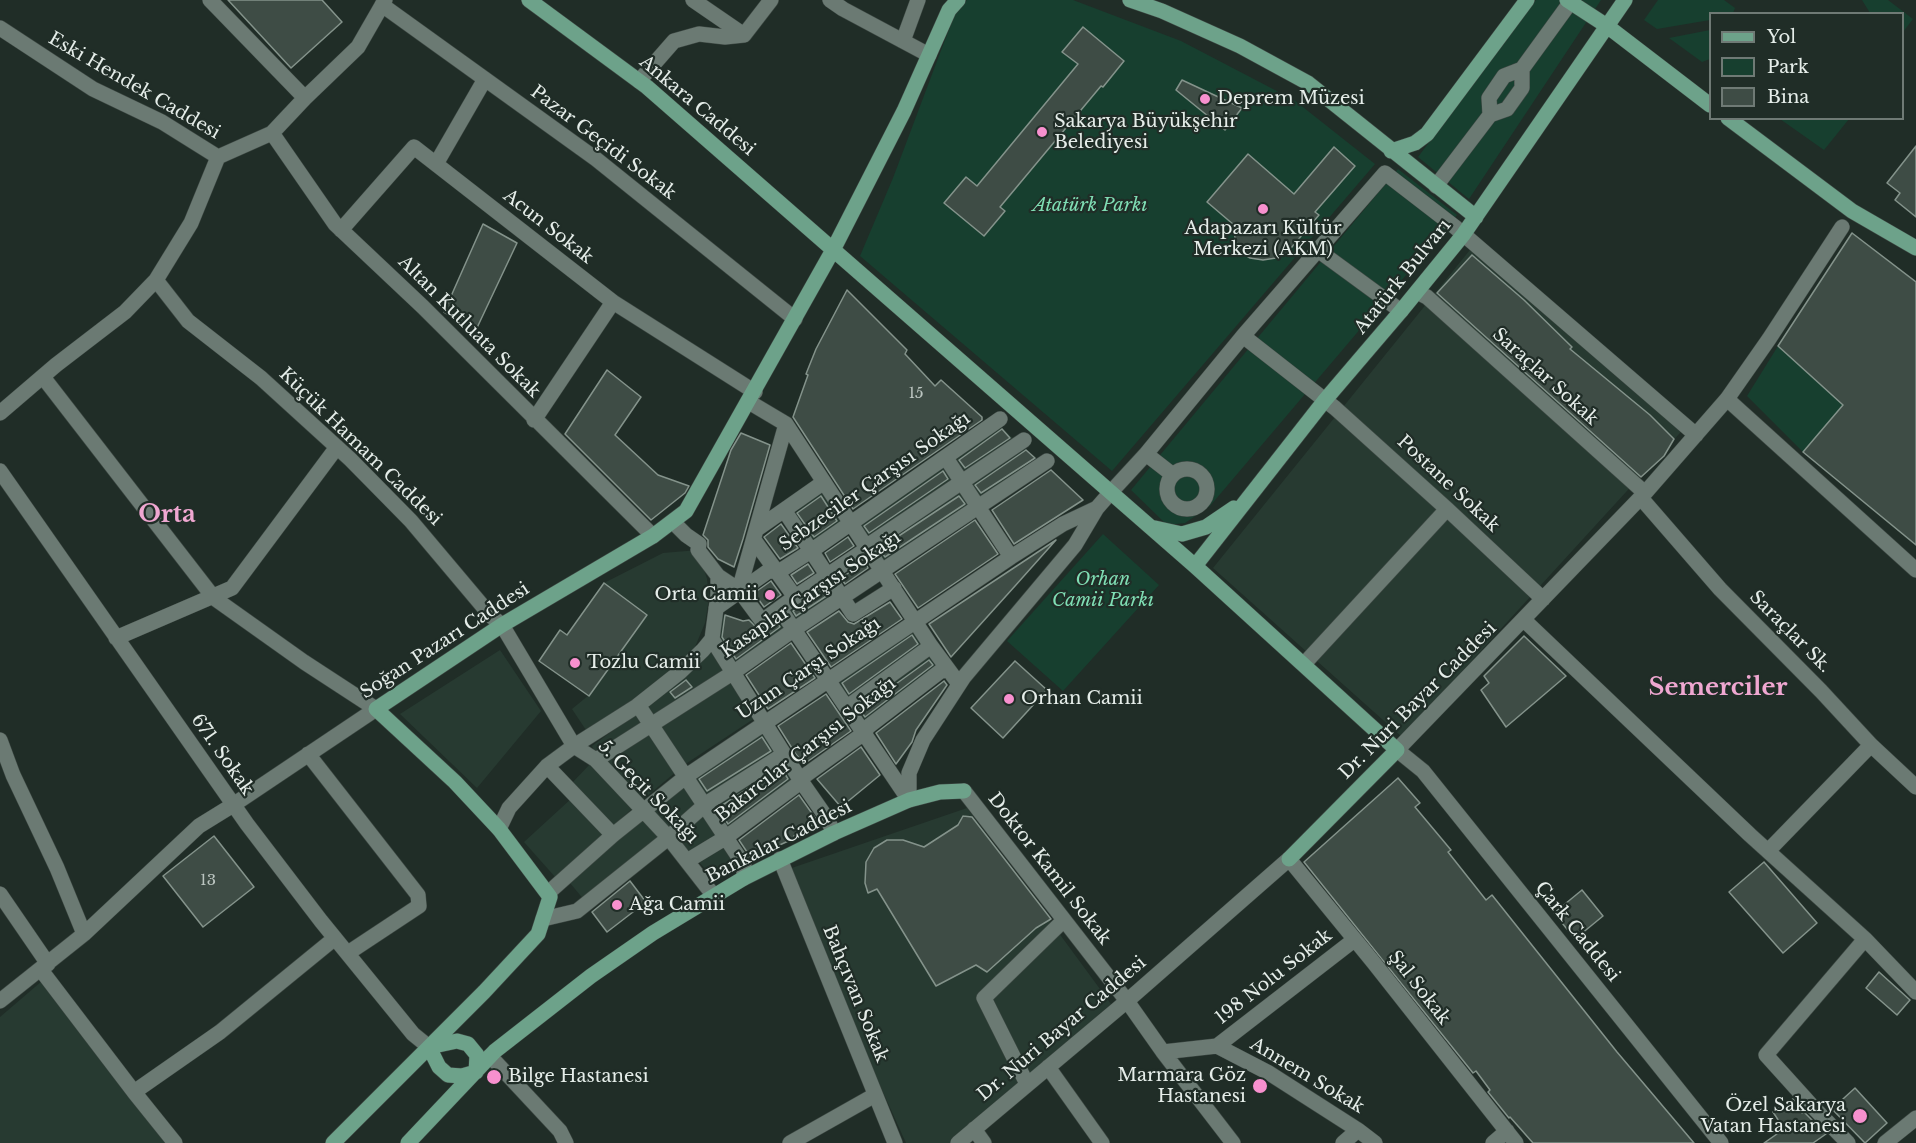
<!DOCTYPE html>
<html>
<head>
<meta charset="utf-8">
<style>
	body { margin:0 }
	#map { position:relative; width:1916px; height:1143px; overflow:hidden; background:#202d27; font-family:"Libre Baskerville",serif }
	canvas { display:block }
	.legend { position:absolute; left:1709px; top:12px; width:195px; height:108px; box-sizing:border-box; background:#202d27; border:2px solid #6f7a75; margin:0; padding:8px 10px; list-style:none; font-size:18px; color:#e5ede9 }
	.legend li { display:flex; align-items:center; gap:12px; height:30px }
	.legend b { width:30px; border:2px solid #6f7a75 }
</style>
</head>
<body>
<div id="map">
<canvas width="1916" height="1143"></canvas>
<ul class="legend">
<li><b style="height:8px;background:#6da28a"></b>Yol</li>
<li><b style="height:16px;background:#173f2f"></b>Park</li>
<li><b style="height:16px;background:#3e4c45"></b>Bina</li>
</ul>
</div>
<script>
const ctx = document.querySelector('canvas').getContext('2d');
ctx.lineJoin = 'round';
function fill(path, color) { ctx.fillStyle = color; ctx.fill(path, 'evenodd'); }
const toPath = rows => new Path2D(rows.map(r => 'M' + r).join(''));
function stroke(path, color, width, dash) { ctx.strokeStyle = color; ctx.lineWidth = width; ctx.lineCap = dash ? 'butt' : 'round'; ctx.setLineDash(dash || []); ctx.stroke(path); }
function write(font, color, halo, rows, align = 'center') {
  ctx.font = font + ' "Libre Baskerville",serif'; ctx.lineWidth = 4.5; ctx.setLineDash([]); ctx.textBaseline = 'middle'; ctx.strokeStyle = halo; ctx.fillStyle = color; for (const [text, x, y, turn = 0] of rows) {
    ctx.save(); ctx.translate(x, y); ctx.rotate((+turn || 0) * Math.PI / 180); ctx.textAlign = isNaN(turn) ? turn : align; if (halo) ctx.strokeText(text, 0, 0); ctx.fillText(text, 0, 0); ctx.restore();
  }
}
fill(toPath([
	[1478,240,1690,422,1402,737,1213,568],
	[1000,426,1016,441,961,478,950,461],
	[1022,446,1039,461,977,502,966,484],
	[945,461,957,482,870,542,858,523,900,498],
	[962,487,974,505,883,562,873,547],
	[823,491,843,524,811,545,791,516,801,508,800,506],
	[698,550,707,579,709,598,705,623,695,647,661,682,586,730,572,709,589,695,604,583,663,553],
	[826,579,836,596,796,622,787,607],
	[726,615,742,621,752,620,759,623,758,630,779,615,789,631,735,665,724,648,717,631,716,617],
	[915,628,925,644,850,700,837,681],
	[714,647,730,670,651,722,642,711],
	[500,650,541,711,477,788,400,714],
	[929,652,940,668,866,722,855,706],
	[734,677,758,716,681,767,656,728],
	[638,712,647,725,596,755,592,746],
	[650,729,677,771,640,802,603,760],
	[766,730,779,752,705,799,692,780],
	[783,757,796,778,725,829,709,806],
	[592,762,635,806,612,827,571,784],
	[686,783,699,804,668,830,650,812],
	[572,798,604,833,556,878,524,842],
	[967,808,1111,1004,953,1143,906,1143,783,871],
	[704,811,721,836,693,855,674,836],
	[645,816,663,835,585,901,570,883],
	[724,842,739,863,712,876,696,859],
	[42,981,166,1143,0,1143,0,1017]
]), '#273a31');
fill(toPath([
	[967,0,1073,0,1181,41,1294,100,1375,164,1112,471,860,256,893,178,957,8],
	[1536,0,1601,0,1469,199,1418,157],
	[1658,0,1724,0,1735,8,1733,13,1710,14,1710,20,1657,29,1644,20],
	[1862,0,1888,0,1913,19,1903,32,1902,14,1870,13],
	[1710,30,1710,59,1702,62,1669,38],
	[1780,119,1849,119,1824,150],
	[1398,169,1457,215,1210,506,1185,523,1167,525,1131,490],
	[1778,346,1843,405,1803,452,1747,396],
	[1103,534,1159,585,1063,691,1007,641]
]), '#173f2f');
const building = toPath([
	[228,0,322,0,342,22,291,68,228,0],
	[1083,27,1124,61,1103,87,1101,86,1000,207,1005,211,984,236,944,203,966,177,977,186,1078,64,1062,52,1083,27],
	[1182,80,1242,108,1225,130,1176,90,1182,80],
	[1916,146,1916,217,1895,200,1900,193,1887,183,1916,146],
	[1334,147,1355,166,1315,212,1319,215,1286,254,1276,258,1263,260,1250,258,1240,252,1235,238,1234,225,1207,202,1248,154,1294,194,1334,147],
	[483,224,517,243,475,332,444,312,483,224],
	[1852,233,1916,282,1916,545,1803,452,1843,405,1778,346,1852,233],
	[1472,255,1524,300,1572,347,1570,349,1650,415,1674,439,1664,456,1641,477,1437,293,1472,255],
	[847,290,907,350,905,354,935,386,941,380,982,417,982,420,853,509,793,417,808,375,806,374,816,349,847,290],
	[607,370,641,397,615,435,658,475,689,486,685,493,651,520,565,434,607,370],
	[1002,429,1010,438,965,468,959,460,1002,429],
	[741,433,770,445,743,539,734,567,718,559,708,547,708,540,703,535,731,450,741,433],
	[1026,450,1035,458,981,493,975,485,1026,450],
	[1051,470,1083,500,1014,544,992,510,1051,470],
	[943,471,948,479,869,533,864,526,943,471],
	[821,496,837,521,814,537,797,513,821,496],
	[959,496,965,504,885,557,879,549,959,496],
	[975,520,998,554,918,608,895,574,975,520],
	[781,524,798,548,780,559,764,537,781,524],
	[848,537,854,546,830,562,825,553,848,537],
	[1056,540,1015,586,951,657,929,624,1056,540],
	[865,562,868,568,845,584,841,578,865,562],
	[808,564,814,573,797,584,791,575,808,564],
	[771,581,781,595,764,607,754,593,771,581],
	[604,583,647,615,589,696,539,661,560,630,567,635,604,583],
	[825,589,828,595,796,616,793,611,825,589],
	[890,602,902,619,831,667,807,632,839,611,848,622,854,624,890,602],
	[725,615,743,621,749,620,759,630,767,629,777,622,780,627,736,659,722,637,725,615],
	[912,635,918,644,849,694,842,683,912,635],
	[1524,636,1566,676,1506,727,1481,690,1489,683,1484,676,1524,636],
	[791,643,815,678,768,709,746,675,791,643],
	[929,660,933,665,865,717,860,710,929,660],
	[1015,661,1047,690,1003,738,971,708,1015,661],
	[686,680,692,687,675,698,670,692,686,680],
	[944,681,947,685,916,730,912,742,896,764,876,733,944,681],
	[826,694,851,731,804,764,795,753,778,726,826,694],
	[762,737,771,751,707,791,699,779,762,737],
	[861,747,880,775,841,807,817,779,861,747],
	[781,767,788,779,728,824,718,808,781,767],
	[1398,778,1420,803,1415,807,1451,850,1448,852,1486,900,1492,895,1617,1052,1694,1143,1533,1143,1510,1117,1509,1118,1488,1092,1490,1090,1476,1071,1473,1073,1304,862,1398,778],
	[799,795,818,822,794,836,795,838,751,858,739,840,799,795],
	[963,816,972,817,1051,919,1036,928,987,972,976,965,936,986,877,889,868,893,865,883,866,862,874,848,887,840,903,840,924,847,958,825,963,816],
	[214,836,254,887,203,927,163,876,214,836],
	[1764,862,1817,923,1783,953,1729,892,1764,862],
	[630,881,646,902,607,932,592,912,630,881],
	[1582,890,1603,916,1575,939,1554,913,1582,890],
	[1879,972,1910,1000,1897,1015,1866,988,1879,972],
	[1855,1088,1887,1123,1865,1143,1832,1109,1855,1088],
	[1793,1099,1802,1113,1804,1112,1826,1134,1813,1143,1764,1143,1784,1129,1773,1112,1793,1099]
]);
fill(building, '#3e4c45');
stroke(building, '#84938b', 1.5);
const minor = toPath([
	[210,0,305,98],
	[693,0,744,35,771,0],
	[830,0,843,9,929,55],
	[382,5,596,159,795,319],
	[0,28,93,89,162,122,218,157],
	[903,41,918,0],
	[639,81,674,41,699,34,725,37,744,35],
	[1490,115,1489,98,1504,76,1522,69],
	[272,133,335,224,423,307,653,536],
	[436,164,485,79],
	[1436,186,1490,115,1507,109,1522,88,1522,69,1572,0],
	[341,230,414,147,613,302,755,392],
	[1319,251,1401,311],
	[156,280,188,321,261,378,350,459,411,521,491,616,502,625,574,746,547,766,509,808,499,829],
	[1417,292,1427,297,1645,493],
	[1243,336,1335,408,1447,509,1543,599],
	[1727,399,1916,570],
	[749,402,786,424,931,646,959,684],
	[0,413,56,365,125,312,156,280,191,223,218,157,272,133,305,98,358,47,385,0],
	[534,420,613,302],
	[1146,454,1173,475],
	[948,461,1011,557],
	'1167 489a20 20 0 1 1 40 0a20 20 0 1 1-40 0Z',
	[0,471,247,824,321,921,413,1034,429,1047],
	[1641,498,1720,589,1821,691,1871,745,1916,787],
	[784,510,853,614,894,588],
	[673,522,686,535,699,544,698,550,718,576,718,594,712,639,703,650,680,672,637,706,574,746,596,760,643,810,668,837,714,896],
	[757,529,824,482],
	[754,540,795,597],
	[867,546,1024,440],
	[718,576,739,590,762,621,795,597,868,548],
	[739,590,786,424],
	[716,608,767,572,783,569,811,551,1000,419],
	[780,609,909,800],
	[1524,620,1750,835,1865,939,1916,992],
	[116,638,232,588,337,447],
	[712,639,801,781,826,817,834,833],
	[1304,664,1447,509],
	[637,706,642,711,744,865,744,878],
	[847,707,931,646],
	[0,740,13,775,57,868,84,934],
	[308,754,418,895,419,906,348,953],
	[596,760,734,672,799,626,1047,461],
	[547,766,613,835],
	[964,791,1127,1001,1163,1052,1233,1143],
	[909,800,909,773,923,740,964,677,1075,545,1097,508,1111,492,1146,454,1243,336,1385,173,1455,227,1696,435],
	[1768,851,1871,745],
	[780,859,895,1143],
	[687,861,725,838,798,784,803,777,860,736,869,726,942,670,948,671],
	[548,893,613,835,688,775,1011,557,1063,524,1097,508],
	[0,894,48,964],
	[543,919,577,911,662,843,707,803,784,754],
	[41,970,134,1092],
	[0,1001,84,934,199,826,233,805,376,709,304,662,214,598,43,377],
	[1217,1046,1269,1073,1358,1130,1375,1143],
	[1217,1046,1354,940],
	[1163,1052,1217,1046],
	[490,1056,560,1131,566,1143],
	[1048,1067,1102,1143],
	[1027,1084,984,998,1064,920],
	[974,1129,984,1143],
	[175,1143,134,1092,220,1032,335,938],
	[790,1143,875,1095],
	[958,1143,1127,1001,1289,859,1374,963,1516,1143],
	[1343,1143,1358,1130],
	[1493,1143,1507,1131],
	[1721,1143,1423,771,1397,750,1645,493,1727,399,1769,339,1842,227],
	[1848,1143,1813,1107,1766,1055,1865,939],
	[1885,1143,1916,1118]
]);
const major = toPath([
	[529,0,647,87,1195,566,1397,750,1289,859],
	[1130,0,1162,11,1240,46,1308,83,1476,217],
	[1567,0,1607,26,1710,105],
	[1728,118,1852,211,1916,248],
	[1391,151,1415,143,1427,134,1527,0],
	[1155,528,1182,534,1206,527,1234,508],
	[1195,566,1325,400,1401,311,1463,235,1625,0],
	[429,1047,457,1041,468,1044,477,1055,476,1072],
	[429,1047,439,1067,448,1075,462,1076,476,1072],
	[333,1143,484,992,538,934,550,897,499,829,455,782,376,709,502,625,653,536,686,511,833,250,904,111,949,10,958,0],
	[408,1143,495,1051,591,976,653,933,744,878,834,833,909,800,940,792,964,791]
]);
stroke(minor, '#3e4944', 16);
stroke(major, '#3e4944', 16);
stroke(minor, '#6b7a73', 15);
stroke(major, '#6da28a', 15);
for (const [x, y, r, color] of [
	[1205,99,6,"#f790ce"],
	[1042,132,6,"#f790ce"],
	[1263,209,6,"#f790ce"],
	[770,595,6,"#f790ce"],
	[575,663,6,"#f790ce"],
	[1009,699,6,"#f790ce"],
	[617,905,6,"#f790ce"],
	[494,1077,8,"#f790ce"],
	[1260,1086,8,"#f790ce"],
	[1860,1116,8,"#f790ce"]
]) { const dot = new Path2D(); dot.arc(x, y, r, 0, 2 * Math.PI); ctx.fillStyle = color; ctx.fill(dot); stroke(dot, '#202d27', 2); }
write('15px', '#bbc5c0', null, [
	["15",916,394],
	["13",208,881]
]);
write('18px', '#e5ede9', '#202d27', [
	["Eski Hendek Caddesi",134,86,30],
	["Ankara Caddesi",697,106,40],
	["Pazar Geçidi Sokak",603,143,37],
	["Acun Sokak",548,227,38],
	["Atatürk Bulvarı",1403,277,-51],
	["Altan Kutluata Sokak",469,327,45],
	["Saraçlar Sokak",1545,377,42],
	["Küçük Hamam Caddesi",360,447,44],
	["Sebzeciler Çarşısı Sokağı",875,482,-35],
	["Postane Sokak",1448,484,43],
	["Kasaplar Çarşısı Sokağı",811,595,-34],
	["Saraçlar Sk.",1790,632,45],
	["Soğan Pazarı Caddesi",445,641,-33],
	["Uzun Çarşı Sokağı",809,669,-34],
	["Dr. Nuri Bayar Caddesi",1418,701,-45],
	["Bakırcılar Çarşısı Sokağı",806,750,-38],
	["671. Sokak",222,755,55],
	["5. Geçit Sokağı",648,792,46],
	["Bankalar Caddesi",779,842,-27],
	["Doktor Kamil Sokak",1049,869,52],
	["Çark Caddesi",1577,932,51],
	["198 Nolu Sokak",1274,977,-38],
	["Şal Sokak",1419,988,52],
	["Bahçıvan Sokak",855,994,68],
	["Dr. Nuri Bayar Caddesi",1062,1029,-40],
	["Annem Sokak",1307,1076,31]
]);
write('18px', '#e5ede9', '#202d27', [
	["Deprem Müzesi",1217,99],
	["Sakarya Büyükşehir",1054,122],
	["Belediyesi",1054,143],
	["Adapazarı Kültür",1263,229,"center"],
	["Merkezi (AKM)",1263,250,"center"],
	["Orta Camii",758,595,"right"],
	["Tozlu Camii",587,663],
	["Orhan Camii",1021,699],
	["Ağa Camii",629,905],
	["Marmara Göz",1246,1076,"right"],
	["Hastanesi",1246,1097,"right"],
	["Bilge Hastanesi",508,1077],
	["Özel Sakarya",1846,1106,"right"],
	["Vatan Hastanesi",1846,1127,"right"]
], 'left');
write('italic 18px', '#7fdeb4', '#202d27', [
	["Atatürk Parkı",1090,206],
	["Orhan",1103,580],
	["Camii Parkı",1103,601]
]);
write('bold 24px', '#efa7d1', '#202d27', [
	["Orta",167,515],
	["Semerciler",1718,688]
]);
</script>
</body>
</html>
